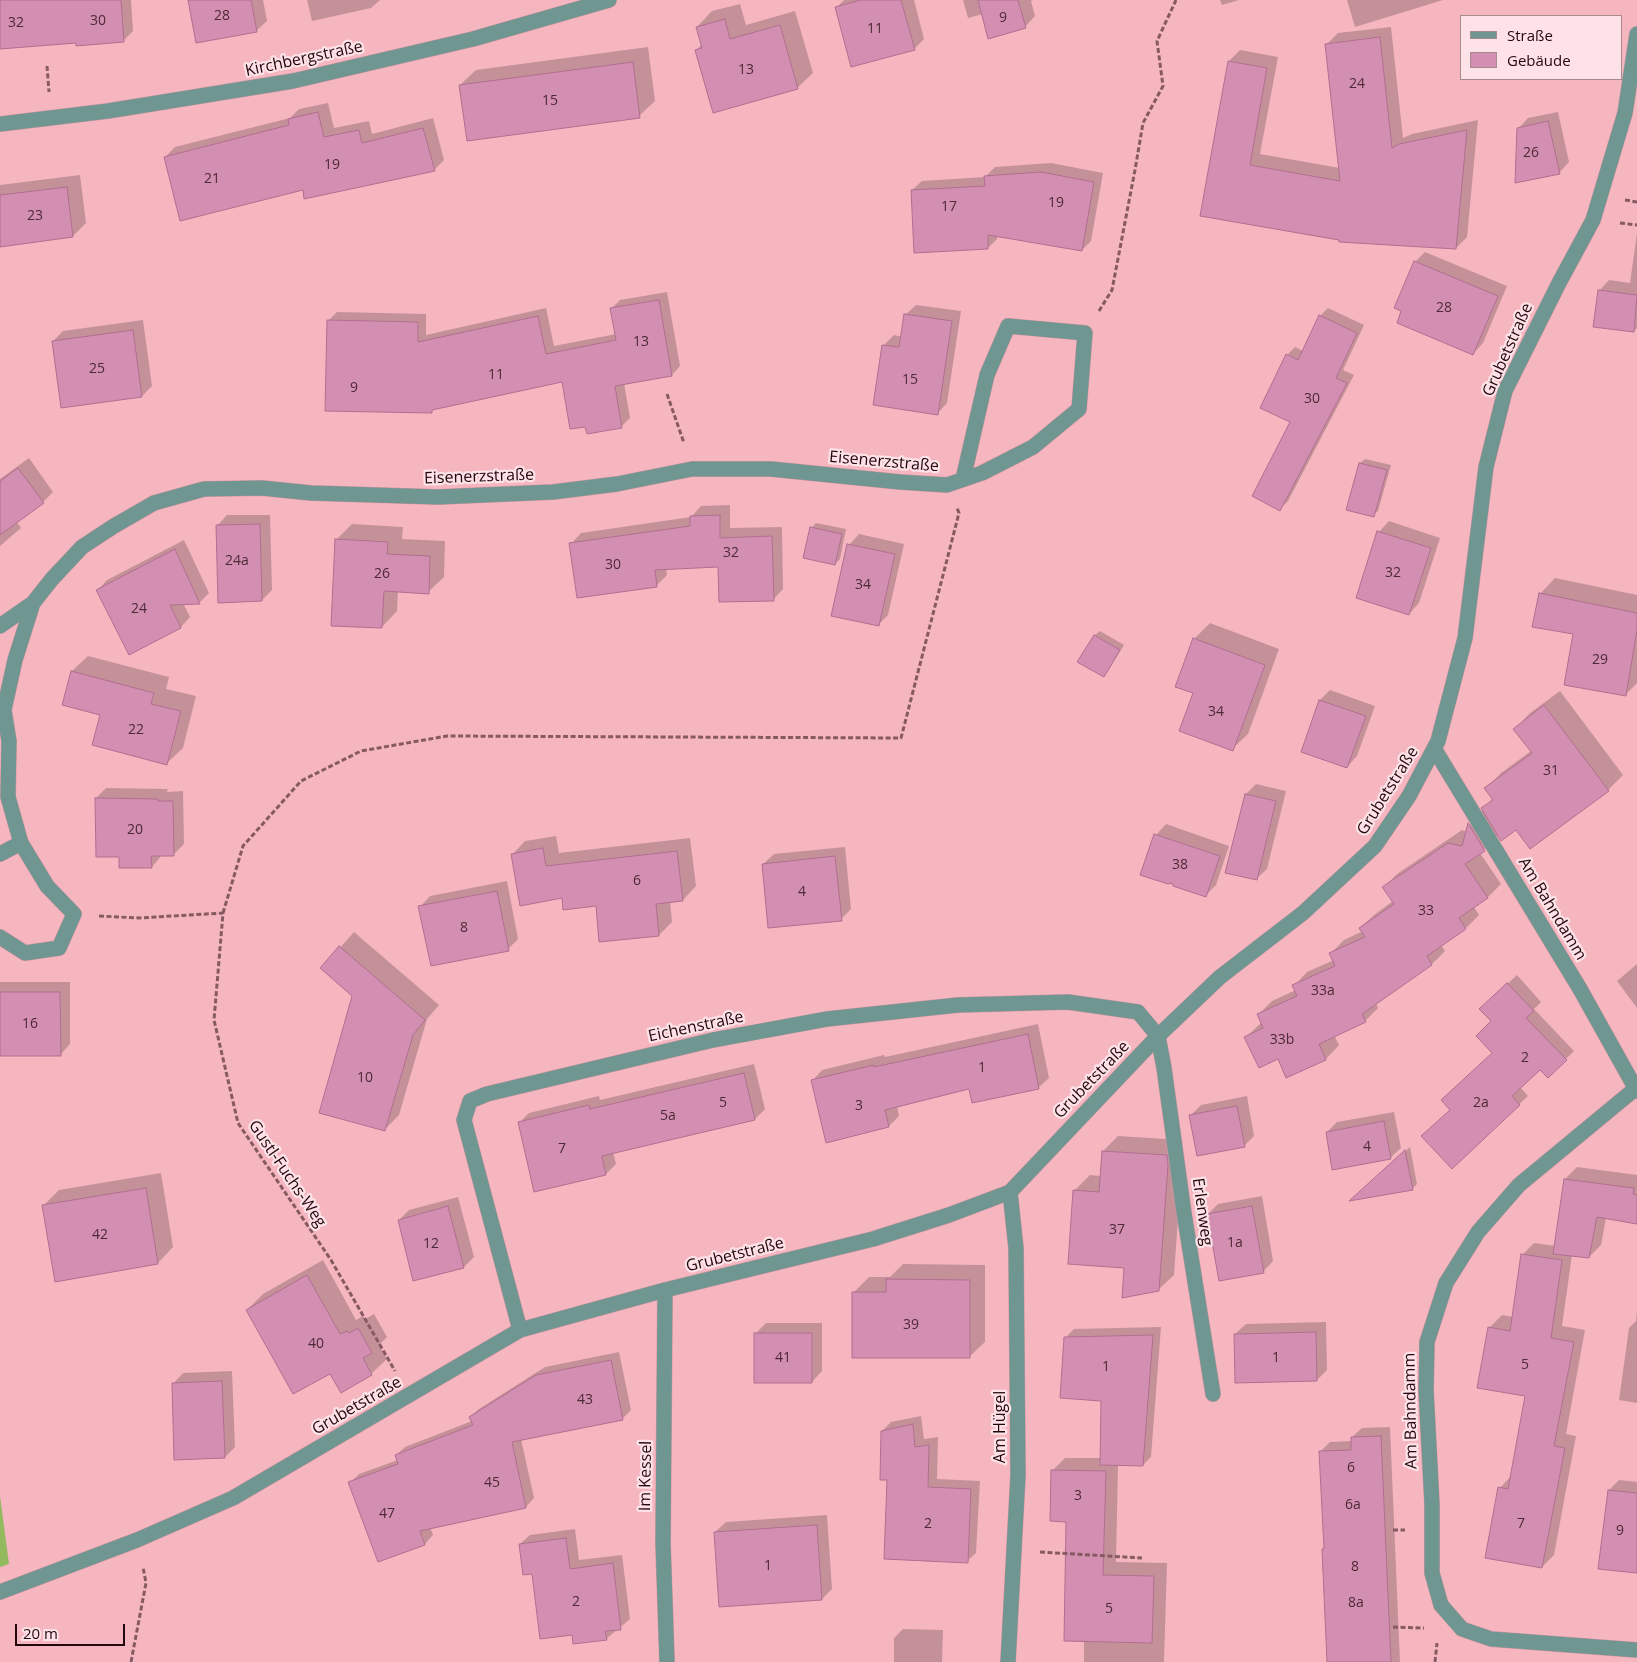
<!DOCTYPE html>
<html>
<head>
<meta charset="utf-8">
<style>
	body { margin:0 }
	#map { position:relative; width:1637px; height:1662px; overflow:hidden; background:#f6b6c0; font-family:"Open Sans",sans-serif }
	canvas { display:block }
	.legend { position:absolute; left:1460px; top:15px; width:162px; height:65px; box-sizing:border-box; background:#fde3e7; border:1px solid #a58b90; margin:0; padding:6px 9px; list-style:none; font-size:15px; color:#22070d }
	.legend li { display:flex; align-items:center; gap:10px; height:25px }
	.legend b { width:25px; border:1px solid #a58b90 }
	.scale { position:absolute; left:15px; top:1624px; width:110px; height:22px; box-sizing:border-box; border:2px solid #22070d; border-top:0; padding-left:6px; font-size:15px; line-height:18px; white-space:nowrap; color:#22070d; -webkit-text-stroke:4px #fde3e7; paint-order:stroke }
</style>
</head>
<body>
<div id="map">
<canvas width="1637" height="1662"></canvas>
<ul class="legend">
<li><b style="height:6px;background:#709692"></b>Straße</li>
<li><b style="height:14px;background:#d38fb1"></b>Gebäude</li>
</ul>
<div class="scale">20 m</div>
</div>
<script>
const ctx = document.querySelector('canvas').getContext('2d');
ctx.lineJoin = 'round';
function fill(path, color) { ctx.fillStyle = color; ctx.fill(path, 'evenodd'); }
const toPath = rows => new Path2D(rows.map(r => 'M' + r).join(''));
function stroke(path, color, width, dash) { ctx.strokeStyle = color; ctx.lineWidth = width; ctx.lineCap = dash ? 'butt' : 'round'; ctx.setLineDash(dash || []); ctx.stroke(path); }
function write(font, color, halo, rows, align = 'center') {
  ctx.font = font + ' "Open Sans",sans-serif'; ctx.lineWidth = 4.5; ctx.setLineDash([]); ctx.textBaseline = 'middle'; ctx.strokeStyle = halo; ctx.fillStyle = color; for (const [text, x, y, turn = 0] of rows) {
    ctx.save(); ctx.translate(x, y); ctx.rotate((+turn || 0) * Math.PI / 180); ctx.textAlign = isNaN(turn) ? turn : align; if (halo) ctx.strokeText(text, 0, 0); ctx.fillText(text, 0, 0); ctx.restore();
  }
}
fill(toPath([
	[0,1496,9,1564,0,1567]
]), '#93ba5e');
fill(toPath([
	[0,0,131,0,133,31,123,41,77,41,0,48],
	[189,0,263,0,267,21,256,31],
	[307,0,380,0,371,8,312,21],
	[844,0,914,0,924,39,914,49,837,7],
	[963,0,1033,0,1031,1,1035,16,1025,27,983,14,968,18],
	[1220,0,1239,0,1222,5],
	[1347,0,1443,0,1355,27],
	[740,4,746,25,795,11,813,73,797,88,696,50,702,44,697,27,712,11],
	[1391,27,1403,138,1412,134,1478,120,1467,237,1456,248,1340,239,1201,215,1229,61,1240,50,1278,57,1260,154,1340,168,1327,44,1338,33],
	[648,47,655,101,639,116,460,85,476,70],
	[328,103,334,128,369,121,372,134,433,118,444,160,434,170,304,189,165,157,175,147,290,118,299,109],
	[1558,112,1569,162,1559,173,1518,129,1528,118],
	[1051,163,1103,173,1091,241,1082,250,997,236,997,239,988,248,912,190,922,181,985,177,995,167],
	[80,175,86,223,73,236,0,245,0,185],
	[1637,233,1637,328,1634,331,1599,291,1609,280,1630,283],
	[1425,252,1507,286,1483,343,1473,354,1415,262],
	[667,292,680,366,672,375,624,383,630,418,622,426,586,425,563,381,435,408,431,412,328,321,337,312,426,314,426,335,546,308,554,346,616,334,612,308,620,300],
	[916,305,961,311,947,403,937,414,883,346,894,335,902,337,905,315],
	[1328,308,1364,325,1343,370,1354,375,1288,501,1280,509,1292,422,1287,355,1295,347,1303,351,1320,316],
	[143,320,152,386,142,396,53,341,63,331],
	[29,458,53,492,43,502,16,521,21,528,0,546,0,479],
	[1365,459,1391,465,1378,511,1373,515,1360,463],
	[730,505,730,528,782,527,783,589,773,600,720,566,666,568,667,575,657,585,571,544,581,533,691,517,701,506],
	[227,515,270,515,272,590,262,600,217,526],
	[1389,521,1440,538,1419,603,1409,614,1379,532],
	[816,523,846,529,840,559,835,564,811,528],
	[352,524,403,527,402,539,445,541,444,577,428,592,398,591,397,611,382,627,337,539],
	[859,534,904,544,888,615,878,625,849,545],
	[184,540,209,593,200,602,183,603,190,617,181,627,130,653,98,590,107,580],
	[1555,578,1637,595,1637,683,1626,694,1540,594],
	[1210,623,1279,649,1248,734,1232,749,1194,639],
	[1100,631,1124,645,1108,671,1104,676,1079,661,1095,635],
	[88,656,169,677,166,689,196,696,183,748,167,763,102,714,64,704,72,671],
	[1330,690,1375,706,1357,756,1347,767,1302,751,1320,700],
	[1560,691,1623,775,1608,790,1499,835,1480,853,1501,884,1488,897,1474,907,1479,915,1466,928,1441,945,1445,951,1432,964,1376,1003,1378,1008,1365,1021,1334,1035,1339,1045,1326,1059,1287,1077,1278,1057,1246,1037,1262,1022,1258,1015,1272,1001,1296,990,1294,986,1307,972,1334,960,1331,953,1344,940,1363,931,1360,928,1374,915,1393,901,1384,887,1397,874,1462,830,1467,832,1470,824,1493,798,1486,789,1501,773,1531,751,1515,729,1530,713],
	[1256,784,1286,791,1267,869,1256,879,1246,794],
	[106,788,168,789,167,792,183,791,184,844,174,854,162,855,152,867,120,856,96,798],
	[1166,824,1229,846,1216,885,1206,895,1156,835],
	[556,836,559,853,690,838,696,886,683,900,670,901,672,922,659,935,597,904,563,896,512,855,525,841],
	[845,847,851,909,841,919,763,864,774,854],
	[507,881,518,939,508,949,420,907,430,896],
	[354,932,439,1005,427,1019,399,1115,384,1130,354,995,322,968],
	[1637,964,1637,1008,1617,981],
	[1517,975,1541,1002,1534,1009,1574,1051,1548,1077,1540,1068,1520,1087,1528,1096,1452,1167,1451,1110,1493,1053,1493,1021,1490,1000],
	[0,982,70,982,70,1044,60,1055,0,1055],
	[1038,1024,1049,1078,1038,1088,970,1088,897,1106,899,1116,889,1126,812,1081,822,1070,884,1055,885,1057],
	[754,1064,765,1109,755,1119,613,1152,616,1164,606,1174,519,1123,529,1113,599,1096,600,1100],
	[1247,1096,1254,1136,1244,1146,1191,1115,1201,1105],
	[1394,1112,1401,1148,1390,1158,1327,1132,1337,1122],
	[1118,1136,1182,1140,1183,1149,1174,1275,1158,1290,1074,1191,1090,1175,1101,1176,1103,1151],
	[1410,1147,1417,1184,1412,1189,1356,1196],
	[1577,1167,1637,1175,1637,1223,1606,1218,1601,1245,1589,1257,1572,1255,1562,1326,1585,1330,1566,1434,1576,1436,1554,1555,1542,1567,1500,1488,1512,1475,1527,1395,1490,1327,1502,1315,1513,1317,1522,1255,1534,1243,1556,1246,1565,1179],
	[161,1173,173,1247,158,1263,43,1206,59,1190],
	[1262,1196,1273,1261,1263,1272,1208,1214,1218,1204],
	[458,1197,474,1257,464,1267,399,1220,409,1210],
	[323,1260,356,1320,363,1316,365,1319,374,1314,387,1337,379,1345,387,1359,371,1374,330,1372,247,1310,263,1294],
	[903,1264,985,1265,985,1342,969,1357,853,1293,869,1277,890,1277],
	[1637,1311,1637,1403,1619,1400,1629,1328,1636,1321],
	[1326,1322,1327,1370,1317,1380,1235,1334,1246,1324],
	[766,1323,822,1323,822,1371,812,1382,755,1334],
	[1161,1327,1151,1457,1143,1465,1118,1465,1116,1562,1167,1563,1164,1662,1084,1662,1084,1640,1068,1520,1052,1471,1065,1458,1101,1458,1102,1400,1066,1337,1074,1329],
	[619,1352,631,1410,622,1419,521,1439,534,1498,526,1507,430,1527,433,1535,425,1544,378,1560,350,1483,359,1474,398,1460,396,1455,405,1447,472,1421,470,1417,479,1409,545,1367],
	[232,1371,235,1447,225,1457,173,1384,183,1373],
	[921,1416,924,1439,938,1437,937,1479,980,1481,976,1553,967,1561,889,1479,882,1431,891,1422],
	[1390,1427,1400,1662,1328,1662,1321,1451,1330,1442,1352,1441,1352,1437,1362,1428],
	[1619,1480,1637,1482,1637,1572,1609,1490],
	[827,1515,832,1589,822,1599,720,1606,715,1532,726,1522],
	[575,1529,579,1560,622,1555,630,1619,606,1639,573,1634,533,1573,520,1544,530,1535],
	[903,1629,943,1630,942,1662,894,1662,894,1638]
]), '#0003');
const building = toPath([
	[0,0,121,0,124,42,76,46,76,43,0,49,0,0],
	[188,0,251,0,257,32,196,43,188,0],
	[861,0,901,0,915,50,851,67,835,7,861,0],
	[978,0,1018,0,1026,28,988,39,978,0],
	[725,19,730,39,780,25,798,89,713,113,695,50,702,48,696,27,725,19],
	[1380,37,1392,148,1399,144,1467,130,1456,249,1339,242,1339,240,1200,216,1228,61,1267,68,1250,165,1340,181,1325,44,1380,37],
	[633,62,640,118,467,141,459,85,633,62],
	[318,112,324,137,359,130,362,143,423,128,435,171,304,199,303,190,180,221,164,157,289,125,288,119,318,112],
	[1548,121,1560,174,1515,183,1517,128,1548,121],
	[1041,172,1094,182,1082,251,988,235,988,249,914,253,911,190,985,186,984,176,1041,172],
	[67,187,73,237,0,247,0,195,67,187],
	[1414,261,1498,296,1473,355,1397,323,1401,311,1394,308,1414,261],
	[1598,290,1637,295,1634,332,1593,327,1598,290],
	[659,300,672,376,615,386,622,428,587,434,585,427,570,429,562,382,432,410,432,413,325,411,327,320,418,322,418,342,538,316,546,354,616,340,610,308,659,300],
	[904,314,952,321,938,415,873,405,882,345,899,347,904,314],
	[1319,315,1357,333,1336,378,1347,383,1280,511,1252,496,1290,422,1260,408,1286,354,1298,360,1319,315],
	[133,330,142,397,61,408,52,341,133,330],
	[1359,463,1387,470,1374,517,1346,510,1359,463],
	[18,468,44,503,0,535,0,481,18,468],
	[720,515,720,538,772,536,774,601,719,602,718,567,655,570,657,587,577,598,569,543,690,526,690,516,720,515],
	[260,524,262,601,218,603,216,525,260,524],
	[810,527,842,534,835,565,803,558,810,527],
	[1377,531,1431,548,1409,615,1356,598,1377,531],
	[335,539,388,542,387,554,430,556,429,594,384,591,382,628,331,626,335,539],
	[847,544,895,554,879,626,831,616,847,544],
	[175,549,200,604,170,605,181,628,129,655,96,590,175,549],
	[1539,593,1637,613,1637,630,1626,696,1564,685,1573,634,1532,627,1539,593],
	[1094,635,1120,650,1104,677,1077,662,1094,635],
	[1193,638,1265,665,1233,751,1179,731,1193,693,1175,687,1193,638],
	[71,671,154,693,151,704,181,711,167,765,92,745,100,715,62,705,71,671],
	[1319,700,1366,716,1347,768,1301,752,1319,700],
	[1544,705,1609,791,1530,849,1516,830,1501,841,1481,808,1493,800,1484,788,1532,753,1513,729,1544,705],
	[1245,794,1276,801,1257,880,1225,873,1245,794],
	[95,798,158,799,158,801,173,801,174,856,151,856,152,868,119,868,119,857,96,857,95,798],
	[1468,823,1485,851,1465,864,1488,898,1459,918,1466,929,1427,956,1432,965,1362,1014,1366,1022,1319,1044,1326,1060,1286,1078,1278,1059,1259,1068,1244,1037,1263,1028,1257,1014,1297,996,1292,985,1335,966,1329,953,1365,937,1359,928,1394,904,1382,887,1448,843,1462,846,1468,823],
	[1154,834,1220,856,1206,897,1173,886,1172,883,1168,884,1140,875,1154,834],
	[543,848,546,866,677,851,683,901,656,904,659,936,599,942,596,906,563,910,562,898,520,906,511,854,543,848],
	[835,856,842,921,768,928,762,864,835,856],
	[497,891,509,951,431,966,418,906,497,891],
	[339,946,425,1020,413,1035,385,1131,319,1113,352,996,320,968,339,946],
	[1507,983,1534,1011,1526,1018,1567,1060,1548,1078,1540,1070,1512,1096,1520,1105,1452,1169,1421,1136,1450,1110,1441,1100,1492,1053,1476,1036,1491,1021,1479,1009,1507,983],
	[0,992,60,992,61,1056,0,1056,0,992],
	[1028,1034,1039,1089,972,1103,969,1089,885,1110,889,1127,826,1143,811,1080,874,1065,874,1067,1028,1034],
	[744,1073,755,1120,602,1156,606,1175,534,1192,518,1122,589,1105,590,1109,744,1073],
	[1237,1106,1245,1147,1197,1156,1189,1115,1237,1106],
	[1384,1121,1391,1159,1332,1170,1326,1132,1384,1121],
	[1405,1150,1413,1190,1349,1201,1405,1150],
	[1102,1151,1167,1155,1168,1165,1159,1291,1122,1298,1124,1268,1068,1264,1073,1190,1099,1192,1102,1151],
	[1564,1179,1634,1188,1633,1194,1637,1195,1637,1224,1597,1217,1589,1258,1553,1254,1564,1179],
	[146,1188,158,1264,55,1282,42,1205,146,1188],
	[448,1206,464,1268,413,1281,398,1220,448,1206],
	[1252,1206,1264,1273,1219,1281,1207,1214,1252,1206],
	[1521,1254,1562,1260,1551,1338,1574,1342,1554,1446,1565,1448,1542,1568,1485,1558,1498,1487,1508,1489,1525,1396,1477,1388,1488,1327,1510,1331,1521,1254],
	[307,1275,340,1334,347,1331,349,1333,358,1328,372,1353,363,1358,372,1375,341,1393,330,1374,293,1394,246,1310,307,1275],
	[886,1279,970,1280,970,1358,852,1358,852,1292,886,1292,886,1279],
	[1316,1332,1317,1381,1235,1383,1234,1334,1316,1332],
	[754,1333,812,1333,812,1383,754,1383,754,1333],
	[1153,1335,1143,1466,1100,1465,1101,1401,1060,1398,1064,1337,1153,1335],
	[611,1360,623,1420,512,1442,526,1508,420,1531,425,1545,378,1562,348,1482,398,1464,395,1455,473,1425,469,1417,536,1375,611,1360],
	[222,1381,225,1458,174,1460,172,1383,222,1381],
	[913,1424,915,1447,929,1445,928,1487,971,1489,968,1563,884,1559,887,1480,880,1480,881,1431,913,1424],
	[1381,1436,1391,1662,1327,1662,1322,1549,1324,1549,1319,1451,1351,1450,1351,1437,1381,1436],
	[1051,1470,1106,1471,1103,1575,1154,1576,1152,1643,1064,1641,1066,1522,1050,1521,1051,1470],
	[1608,1490,1637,1493,1637,1573,1598,1569,1608,1490],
	[817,1525,822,1600,719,1607,714,1532,817,1525],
	[566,1538,570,1569,613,1563,621,1630,605,1631,607,1640,573,1644,572,1635,540,1639,532,1574,523,1575,519,1544,566,1538]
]);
fill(building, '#d38fb1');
stroke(building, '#b06e8f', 1);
const minor = toPath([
	[0,124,108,111,293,81,473,39,609,0],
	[0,626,33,603,52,579,82,547,114,526,154,503,204,489,262,488,311,493,438,497,553,492,617,484,692,469,771,469,900,482,947,485,982,473,1033,447,1079,409,1085,333,1008,326,987,375,963,479],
	[0,705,4,710,9,741,8,797,21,843,47,886,74,914,59,948,25,953,0,937],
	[4,710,15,660,33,603],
	[1435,750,1580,989,1637,1091],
	[0,854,21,843],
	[1635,1089,1519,1185,1478,1232,1446,1283,1427,1342,1426,1390,1432,1504,1432,1573,1441,1605,1462,1629,1491,1639,1637,1650],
	[665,1290,663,1543,667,1662],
	[520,1330,464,1120,470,1101,487,1094,713,1040,827,1019,958,1005,1068,1002,1138,1012,1158,1036,1164,1068,1184,1213,1213,1394],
	[0,1592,137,1540,233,1498,520,1330,665,1290,873,1239,949,1215,1010,1192,1158,1036,1220,977,1303,913,1375,846,1409,796,1438,741,1465,638,1486,467,1505,391,1559,283,1593,220,1625,113,1637,34],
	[1008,1662,1018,1475,1016,1248,1010,1192]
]);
stroke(minor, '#d096a0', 16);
stroke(toPath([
	[47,66,49,92],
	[1625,200,1637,202],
	[1620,223,1637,225],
	[1099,311,1112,290,1135,170,1143,123,1163,86,1157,41,1176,0],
	[667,394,684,443],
	[223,913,243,846,301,781,361,751,447,736,901,738,959,513,957,508],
	[99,916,139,918,223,913,214,1020,238,1123,331,1260,395,1371],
	[1393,1530,1405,1530],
	[1040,1552,1142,1558],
	[1393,1627,1424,1628],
	[131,1662,146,1583,143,1567],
	[1435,1662,1437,1643]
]), '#875a62', 3, [5, 2.5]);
stroke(minor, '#709692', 15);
write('14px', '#4e2936', null, [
	["28",222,16],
	["9",1003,18],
	["30",98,21],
	["32",16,23],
	["11",875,29],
	["13",746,70],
	["24",1357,84],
	["15",550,101],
	["26",1531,153],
	["19",332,165],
	["21",212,179],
	["19",1056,203],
	["17",949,207],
	["23",35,216],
	["28",1444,308],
	["13",641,342],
	["25",97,369],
	["11",496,375],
	["15",910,380],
	["9",354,388],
	["30",1312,399],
	["32",731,553],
	["24a",237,561],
	["30",613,565],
	["32",1393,573],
	["26",382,574],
	["34",863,585],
	["24",139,609],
	["29",1600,660],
	["34",1216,712],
	["22",136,730],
	["31",1551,771],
	["20",135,830],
	["38",1180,865],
	["6",637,881],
	["4",802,892],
	["33",1426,911],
	["8",464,928],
	["33a",1323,991],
	["16",30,1024],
	["33b",1282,1040],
	["2",1525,1058],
	["1",982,1068],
	["10",365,1078],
	["5",723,1103],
	["2a",1481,1103],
	["3",859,1106],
	["5a",668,1116],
	["4",1367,1147],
	["7",562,1149],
	["37",1117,1230],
	["42",100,1235],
	["1a",1235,1243],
	["12",431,1244],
	["39",911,1325],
	["40",316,1344],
	["41",783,1358],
	["1",1276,1358],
	["5",1525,1365],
	["1",1106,1367],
	["43",585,1400],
	["6",1351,1468],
	["45",492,1483],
	["3",1078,1496],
	["6a",1353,1505],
	["47",387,1514],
	["2",928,1524],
	["7",1521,1524],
	["9",1620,1531],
	["1",768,1566],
	["8",1355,1567],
	["2",576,1602],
	["8a",1356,1603],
	["5",1109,1609]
]);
write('16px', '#22070d', '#fde3e7', [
	["Kirchbergstraße",304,59,-12],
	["Grubetstraße",1508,350,-66],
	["Eisenerzstraße",884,462,5],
	["Eisenerzstraße",479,477,-2],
	["Grubetstraße",1388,791,-58],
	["Am Bahndamm",1552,909,59],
	["Eichenstraße",696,1027,-12],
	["Grubetstraße",1092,1080,-46],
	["Gustl-Fuchs-Weg",287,1174,56],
	["Erlenweg",1202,1212,82],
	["Grubetstraße",735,1255,-14],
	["Grubetstraße",357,1406,-30],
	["Am Bahndamm",1411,1411,-91],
	["Am Hügel",1000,1427,-90],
	["Im Kessel",646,1476,-89]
]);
</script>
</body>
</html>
